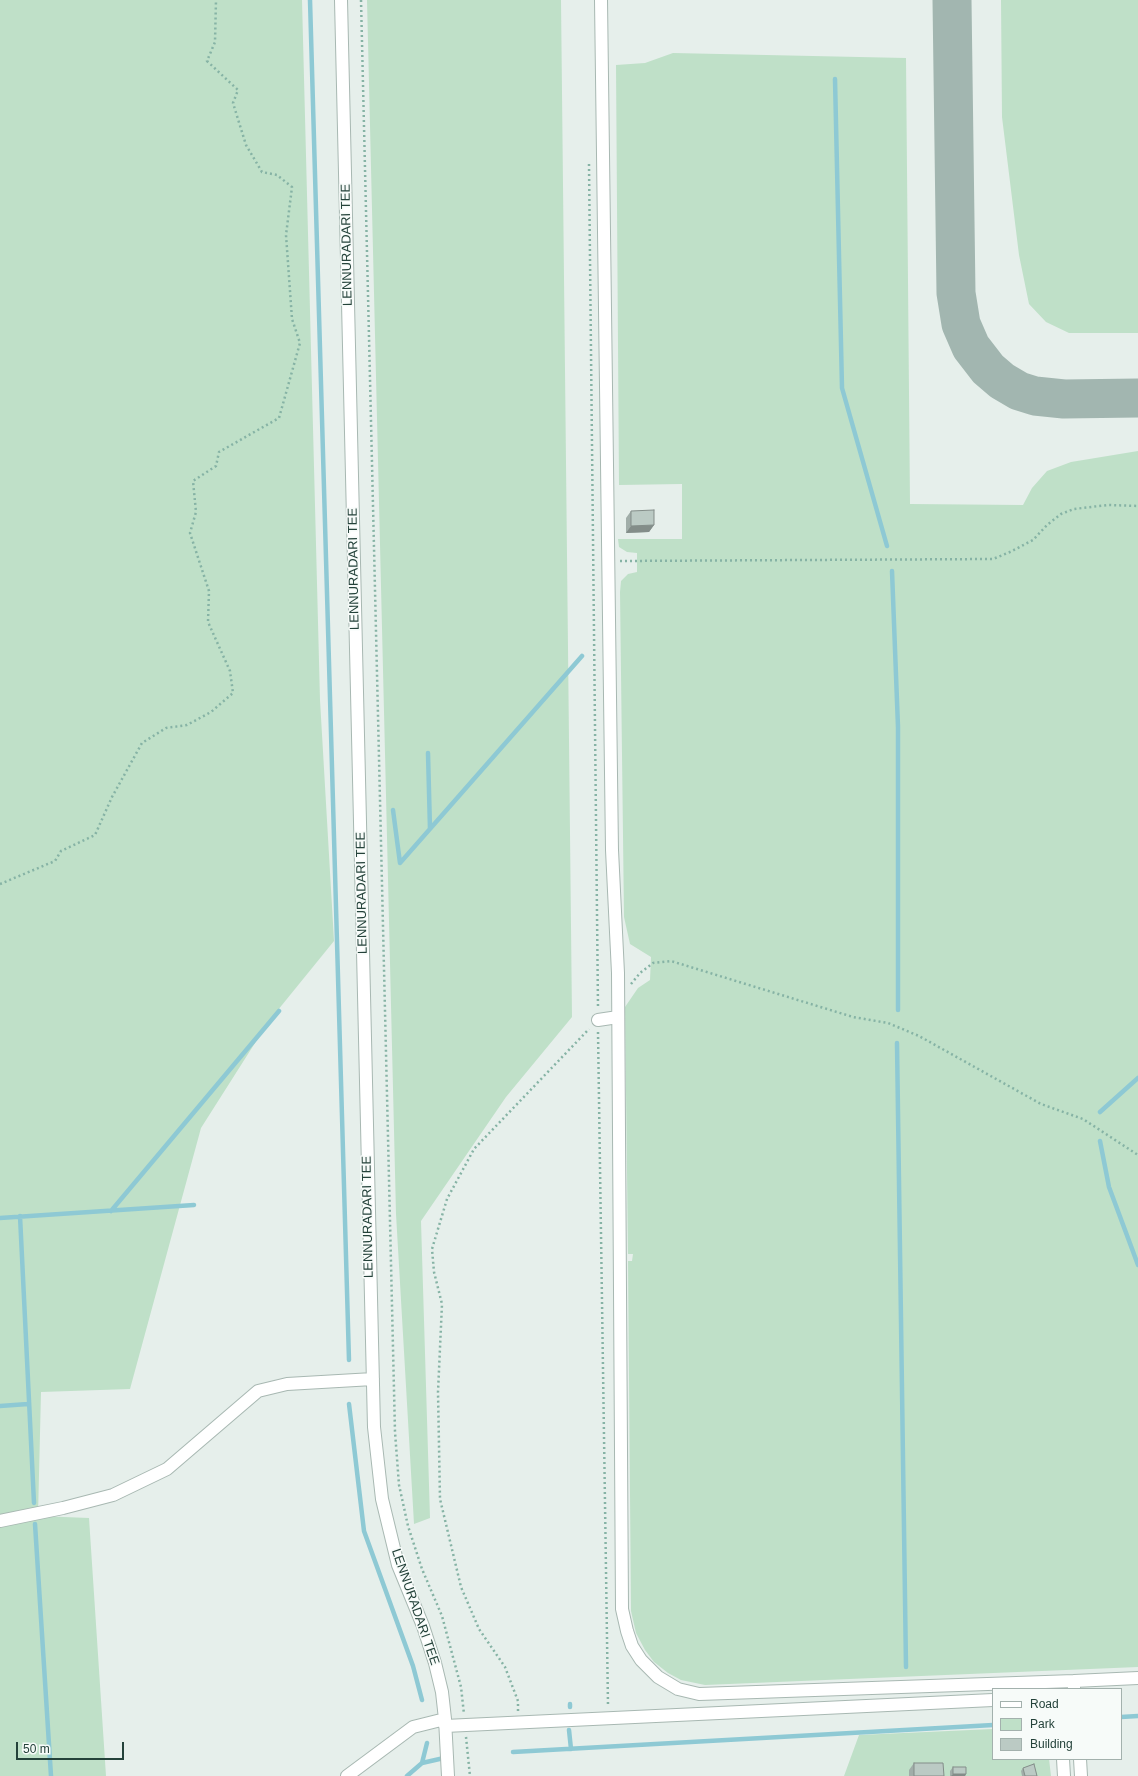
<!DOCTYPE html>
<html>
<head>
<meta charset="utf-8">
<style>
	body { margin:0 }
	#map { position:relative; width:1138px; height:1776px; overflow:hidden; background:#e6efeb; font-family:Arial,sans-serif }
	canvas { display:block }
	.legend { position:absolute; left:992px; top:1688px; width:130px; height:72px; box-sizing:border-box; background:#f7fbf9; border:1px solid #a3b1ad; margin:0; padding:5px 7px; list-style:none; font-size:12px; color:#24423a }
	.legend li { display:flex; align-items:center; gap:8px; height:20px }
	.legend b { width:20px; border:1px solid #a3b1ad }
	.scale { position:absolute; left:16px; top:1742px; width:108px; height:18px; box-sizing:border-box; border:2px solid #24423a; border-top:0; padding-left:5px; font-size:12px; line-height:14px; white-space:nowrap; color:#24423a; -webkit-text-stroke:3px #f7fbf9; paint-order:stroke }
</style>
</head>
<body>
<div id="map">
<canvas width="1138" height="1776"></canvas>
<ul class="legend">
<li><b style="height:5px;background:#fff"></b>Road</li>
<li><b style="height:11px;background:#bfe0c8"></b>Park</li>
<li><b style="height:11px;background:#bbcac4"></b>Building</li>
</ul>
<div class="scale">50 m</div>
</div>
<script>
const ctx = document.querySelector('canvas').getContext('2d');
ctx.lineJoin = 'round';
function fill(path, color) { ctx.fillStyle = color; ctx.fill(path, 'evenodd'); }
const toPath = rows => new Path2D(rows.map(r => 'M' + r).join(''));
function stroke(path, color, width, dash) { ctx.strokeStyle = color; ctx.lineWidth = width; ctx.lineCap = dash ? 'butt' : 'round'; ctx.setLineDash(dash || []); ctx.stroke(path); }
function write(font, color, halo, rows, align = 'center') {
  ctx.font = font + ' Arial,sans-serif'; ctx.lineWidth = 3; ctx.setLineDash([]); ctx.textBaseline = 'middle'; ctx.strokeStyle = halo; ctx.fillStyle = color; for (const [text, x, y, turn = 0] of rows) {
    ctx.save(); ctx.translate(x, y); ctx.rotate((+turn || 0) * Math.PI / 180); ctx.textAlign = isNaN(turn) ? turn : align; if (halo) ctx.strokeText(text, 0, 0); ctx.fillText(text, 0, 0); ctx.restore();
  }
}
fill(toPath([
	[0,0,302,0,320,700,334,941,269,1021,201,1128,130,1389,41,1392,38,1516,89,1518,106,1776,0,1776],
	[367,0,561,0,572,1017,506,1097,421,1221,430,1518,414,1524,396,1214],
	[1001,0,1138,0,1138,333,1069,333,1046,322,1029,304,1019,255,1002,117],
	[673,53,906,58,910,504,1023,505,1032,488,1047,471,1071,462,1138,451,1138,1667,705,1685,681,1680,668,1673,654,1662,645,1650,636,1633,631,1611,628,1261,632,1261,633,1254,628,1254,625,1007,638,988,650,980,651,957,630,944,624,917,620,592,621,581,628,574,637,572,637,553,627,552,619,547,618,539,682,539,682,484,619,485,616,65,645,63],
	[993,1729,993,1759,1049,1759,1051,1776,844,1776,859,1735]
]), '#bfe0c8');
stroke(toPath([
	[310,0,349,1360],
	[835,79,842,388,887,546],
	[892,571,898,727,898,1010],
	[428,753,430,829],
	[393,810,400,863,582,656],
	[897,1043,906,1667],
	[1100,1112,1138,1078],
	[1100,1141,1109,1187,1138,1265],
	[111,1211,279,1011],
	[20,1216,34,1503],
	[0,1218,194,1205],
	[349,1404,364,1531,413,1666,422,1700],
	[0,1406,28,1404],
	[35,1524,51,1776],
	[570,1707,570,1704],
	[1121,1717,1138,1716],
	[569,1730,571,1749],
	[513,1752,993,1725],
	[422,1763,427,1743],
	[407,1776,422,1763,444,1758]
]), '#8ec9d4', 4.5);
stroke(toPath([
	[952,0,956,293,961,324,971,347,988,369,1002,381,1019,391,1035,396,1064,399,1138,398]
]), '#a2b6b0', 39);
const minor = toPath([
	[341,0,374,1427,382,1499,398,1565,423,1626,435,1663,442,1692,445,1719,448,1776],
	[601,0,612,850,618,973,622,1609,627,1631,632,1646,641,1660,658,1677,678,1689,699,1694,1074,1681,1074,1689],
	[598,1020,618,1017],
	[0,1521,63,1508,113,1495,167,1469,258,1391,287,1384,373,1379],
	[1074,1681,1138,1678],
	[445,1726,993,1700],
	[1063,1759,1064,1776],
	[1080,1759,1081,1776],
	[347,1776,413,1727,445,1719]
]);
stroke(minor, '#a8b8b2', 14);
stroke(toPath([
	[361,0,395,1432,399,1485,408,1526,422,1569,442,1616,461,1687,464,1714],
	[589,164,598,1007],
	[620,561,993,559,1010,552,1033,540,1047,525,1061,514,1074,509,1108,505,1138,506],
	[0,884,55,861,61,851,95,835,112,797,142,743,166,728,187,725,211,712,233,693,230,671,208,622,209,591,190,533,196,512,193,481,216,466,219,452,279,418,300,343,292,319,286,235,292,187,277,175,262,172,246,145,233,103,238,90,207,61,215,42,216,0],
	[631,984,640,973,653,963,671,961,853,1017,888,1023,919,1036,1041,1104,1083,1119,1138,1155],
	[598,1032,608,1705],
	[518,1711,518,1701,505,1667,479,1629,461,1587,440,1499,438,1392,442,1304,434,1272,432,1249,447,1199,474,1149,589,1029],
	[466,1737,470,1776]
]), '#86b3a5', 2.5, [2, 3]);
stroke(minor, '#fff', 12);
fill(toPath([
	[631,511,654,525,649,532,626,533,626,518],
	[914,1763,944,1776,909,1776,909,1770],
	[953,1767,966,1774,965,1776,950,1776,950,1771],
	[1023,1768,1037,1776,1022,1776,1021,1771]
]), '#a1aea9');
fill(toPath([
	[654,525,649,532,626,533,631,526],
	[953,1774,966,1774,965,1776,951,1776]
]), '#838d89');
const building = toPath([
	[654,510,654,525,631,526,631,511,654,510],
	[914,1763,943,1763,944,1776,914,1776,914,1763],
	[1034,1764,1037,1776,1025,1776,1023,1768,1034,1764],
	[953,1767,966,1767,966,1774,953,1774,953,1767]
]);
fill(building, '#bbcac4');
stroke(building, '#838d89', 1);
write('13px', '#24423a', '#f7fbf9', [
	["LENNURADARI TEE",347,245,-91],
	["LENNURADARI TEE",354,569,-91],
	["LENNURADARI TEE",362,893,-91],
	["LENNURADARI TEE",368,1217,-91],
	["LENNURADARI TEE",415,1607,71]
]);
</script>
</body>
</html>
